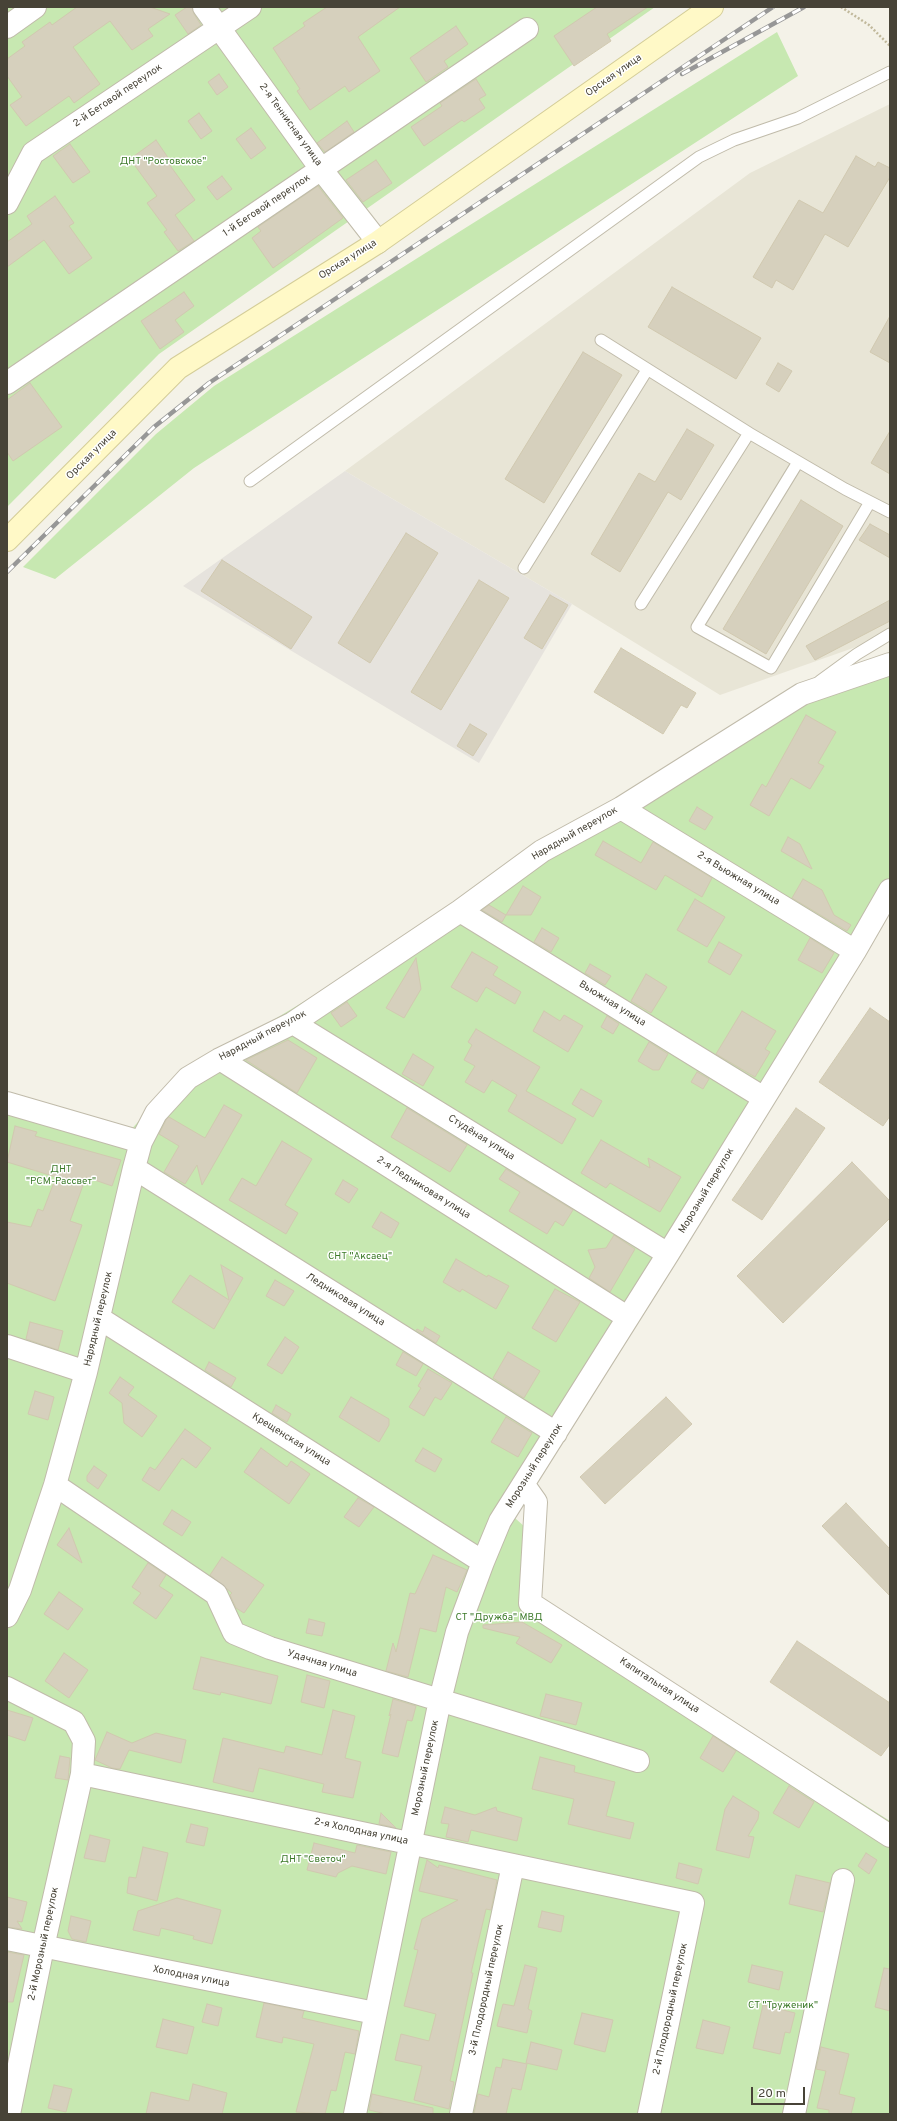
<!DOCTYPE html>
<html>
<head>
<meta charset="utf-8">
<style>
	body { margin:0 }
	#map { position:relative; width:897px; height:2121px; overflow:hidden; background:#f4f2e8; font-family:Overpass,sans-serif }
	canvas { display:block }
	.frame { position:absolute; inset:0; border:8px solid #474337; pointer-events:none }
	.scale { position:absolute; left:751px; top:2087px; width:54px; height:18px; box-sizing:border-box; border:2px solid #474337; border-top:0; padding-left:5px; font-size:12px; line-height:14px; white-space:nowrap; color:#474337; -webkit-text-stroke:3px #fff; paint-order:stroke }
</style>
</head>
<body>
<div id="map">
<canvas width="897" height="2121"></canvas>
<div class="frame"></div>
<div class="scale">20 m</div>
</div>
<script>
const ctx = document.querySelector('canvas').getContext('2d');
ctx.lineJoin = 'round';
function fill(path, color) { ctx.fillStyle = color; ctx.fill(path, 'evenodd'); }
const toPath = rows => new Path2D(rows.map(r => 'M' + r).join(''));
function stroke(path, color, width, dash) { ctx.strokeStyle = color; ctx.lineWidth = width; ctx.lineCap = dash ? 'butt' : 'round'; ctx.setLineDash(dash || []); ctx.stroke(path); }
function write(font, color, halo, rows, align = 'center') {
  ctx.font = font + ' Overpass,sans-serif'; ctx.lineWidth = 3; ctx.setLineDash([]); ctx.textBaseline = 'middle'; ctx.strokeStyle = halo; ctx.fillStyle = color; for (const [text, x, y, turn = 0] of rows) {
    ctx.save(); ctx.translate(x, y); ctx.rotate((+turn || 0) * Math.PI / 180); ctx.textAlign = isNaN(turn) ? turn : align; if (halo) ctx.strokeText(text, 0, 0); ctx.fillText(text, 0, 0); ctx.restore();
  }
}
fill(toPath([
	[890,104,890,635,720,695,572,604,345,471,750,173]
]), '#e8e5d6');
fill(toPath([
	[345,471,572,604,479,763,183,586]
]), '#e6e3dd');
fill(toPath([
	[7,7,655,7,159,354,7,507],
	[777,32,798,76,194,468,55,579,23,567,156,434,214,386],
	[890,668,890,884,498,1503,525,1527,536,1597,890,1821,890,2114,7,2114,7,1105,127,1134,179,1077,457,909,742,725]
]), '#c7e8b1');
const building = toPath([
	[77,7,150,7,170,14,148,29,153,36,132,50,110,21,73,47,100,84,74,103,69,96,26,126,10,105,22,97,7,76,7,59,25,46,22,42,50,22,52,25,77,7],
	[187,7,192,7,194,14,201,25,188,34,175,15,187,7],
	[327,7,400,7,358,37,380,71,349,92,345,86,310,110,297,91,300,89,273,48,305,26,303,23,327,7],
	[597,7,648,7,607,34,611,41,574,66,554,36,597,7],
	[456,26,468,44,444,61,448,67,426,82,410,58,456,26],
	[219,74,228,87,217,95,208,82,219,74],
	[476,79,486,95,479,99,485,108,464,122,462,120,424,146,411,127,442,106,440,103,476,79],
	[199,113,212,131,201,139,188,121,199,113],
	[347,121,354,132,325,152,317,143,347,121],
	[251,128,266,148,251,159,236,139,251,128],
	[156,140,171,162,169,164,195,200,175,215,194,241,178,251,164,232,167,230,147,203,157,196,130,159,156,140],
	[70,144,90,172,73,183,53,156,70,144],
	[856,156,875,167,878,162,890,168,890,177,848,247,825,234,793,290,776,280,772,288,753,277,799,200,823,213,856,156],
	[376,160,392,183,363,202,346,180,376,160],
	[222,176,232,189,217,200,207,187,222,176],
	[318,186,343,218,273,268,252,238,261,231,258,227,318,186],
	[55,196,74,223,69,226,92,258,69,274,44,240,7,267,7,242,32,224,27,216,55,196],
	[672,287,761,338,736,379,648,327,672,287],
	[184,292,194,306,175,320,184,332,160,349,141,321,184,292],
	[890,316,890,363,870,352,890,316],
	[583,352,622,375,544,503,505,479,583,352],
	[778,363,792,371,779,392,766,384,778,363],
	[30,383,62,427,13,461,7,452,7,400,30,383],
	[687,429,714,445,681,500,668,492,620,572,591,554,639,473,655,482,687,429],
	[890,431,890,474,871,463,890,431],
	[801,500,843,526,766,654,723,629,801,500],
	[870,524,890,535,890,558,859,540,870,524],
	[406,533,438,553,370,663,338,643,406,533],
	[222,560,312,617,291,649,201,591,222,560],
	[479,580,509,598,441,710,411,692,479,580],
	[550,595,568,605,542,649,524,638,550,595],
	[890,600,890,621,815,660,806,646,890,600],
	[621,648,696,693,687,708,681,705,663,734,594,692,621,648],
	[806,715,836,732,818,763,824,766,810,789,791,778,769,816,750,805,762,784,766,787,806,715],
	[470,724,487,734,473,756,457,746,470,724],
	[697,807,713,817,705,830,689,821,697,807],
	[788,837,800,844,812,869,781,851,788,837],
	[603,841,641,863,653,842,712,878,702,897,665,875,656,890,595,855,603,841],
	[803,879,822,890,834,915,851,925,847,931,792,898,803,879],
	[523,886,541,897,531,915,506,915,523,886],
	[695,899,725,917,707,947,677,930,695,899],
	[489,905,506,915,502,922,482,910,489,905],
	[542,928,559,938,551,952,534,942,542,928],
	[810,938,834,953,822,973,798,960,810,938],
	[719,942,742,955,730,975,708,962,719,942],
	[472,952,498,967,493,975,521,992,515,1004,486,987,477,1002,451,987,472,952],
	[416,958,421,989,404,1018,386,1008,416,958],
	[590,964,611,976,605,985,585,973,590,964],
	[646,974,667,987,651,1013,631,1001,646,974],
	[347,1002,357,1016,341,1027,331,1013,347,1002],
	[870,1008,890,1022,890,1116,883,1126,819,1082,870,1008],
	[544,1011,560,1021,564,1015,583,1026,568,1052,533,1031,544,1011],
	[742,1011,776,1031,765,1049,770,1052,755,1077,716,1054,742,1011],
	[607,1016,619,1024,613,1034,601,1027,607,1016],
	[476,1029,540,1067,526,1091,576,1119,562,1144,508,1111,517,1095,492,1080,484,1093,465,1082,475,1066,464,1060,472,1045,468,1042,476,1029],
	[288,1040,317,1058,297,1093,246,1060,288,1040],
	[649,1042,668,1054,659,1070,653,1070,638,1061,649,1042],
	[413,1054,434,1067,423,1086,402,1074,413,1054],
	[697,1072,709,1079,703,1089,691,1082,697,1072],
	[581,1089,602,1101,593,1117,572,1104,581,1089],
	[224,1105,242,1115,202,1185,197,1165,185,1184,164,1172,179,1146,159,1134,166,1120,169,1117,205,1138,224,1105],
	[407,1108,467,1145,450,1172,391,1137,407,1108],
	[796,1108,825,1128,762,1220,732,1200,796,1108],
	[15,1126,37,1132,35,1136,121,1160,112,1186,86,1177,70,1221,82,1225,55,1301,7,1283,7,1222,31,1227,38,1209,43,1211,56,1177,7,1162,15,1126],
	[601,1140,650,1168,648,1158,681,1177,660,1212,610,1183,606,1188,581,1173,601,1140],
	[282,1141,312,1159,285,1205,298,1213,286,1234,229,1200,242,1178,256,1186,282,1141],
	[852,1162,890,1201,890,1218,783,1323,737,1276,852,1162],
	[506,1169,573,1210,563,1226,555,1221,547,1234,509,1211,520,1192,499,1179,506,1169],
	[343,1180,358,1189,349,1203,335,1194,343,1180],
	[381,1212,399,1223,391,1238,372,1227,381,1212],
	[614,1235,635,1249,610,1292,589,1278,595,1267,588,1250,606,1248,614,1235],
	[456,1259,487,1277,488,1275,509,1286,496,1309,462,1289,460,1292,443,1282,456,1259],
	[221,1265,243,1278,214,1329,172,1302,190,1275,229,1300,221,1265],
	[275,1280,294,1291,284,1306,266,1296,275,1280],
	[555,1289,580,1302,556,1342,532,1328,555,1289],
	[30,1322,63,1331,58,1350,26,1339,30,1322],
	[425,1327,440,1336,436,1343,416,1330,417,1329,423,1332,425,1327],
	[285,1337,299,1347,282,1374,267,1365,285,1337],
	[403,1352,423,1364,416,1376,396,1365,403,1352],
	[508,1352,540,1371,524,1398,493,1378,508,1352],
	[209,1362,236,1378,231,1387,205,1370,209,1362],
	[428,1369,452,1383,441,1400,435,1397,424,1416,409,1407,421,1388,418,1386,428,1369],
	[120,1377,134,1387,128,1395,157,1416,142,1437,124,1423,122,1403,109,1393,120,1377],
	[35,1391,54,1397,48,1420,28,1414,35,1391],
	[351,1397,389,1419,389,1425,379,1442,339,1417,351,1397],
	[666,1397,692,1424,605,1504,580,1477,666,1397],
	[276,1405,291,1414,287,1422,272,1413,276,1405],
	[506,1417,532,1433,518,1457,491,1442,506,1417],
	[185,1429,211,1448,196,1468,182,1458,159,1491,142,1480,150,1467,155,1470,185,1429],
	[261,1448,287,1467,291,1461,310,1474,289,1504,244,1472,261,1448],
	[423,1448,442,1459,435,1472,415,1461,423,1448],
	[94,1466,107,1475,98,1489,87,1481,87,1476,94,1466],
	[358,1498,374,1507,359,1527,344,1517,358,1498],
	[846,1503,890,1549,890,1596,822,1526,846,1503],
	[172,1510,191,1522,182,1536,163,1524,172,1510],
	[69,1528,82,1563,57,1545,69,1528],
	[433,1555,467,1570,457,1592,446,1587,436,1632,420,1628,408,1677,386,1671,393,1643,396,1652,410,1593,415,1594,433,1555],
	[222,1557,264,1585,244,1613,236,1608,230,1595,232,1593,210,1575,222,1557],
	[148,1563,166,1575,159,1586,173,1595,156,1619,133,1603,141,1593,132,1587,148,1563],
	[59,1592,83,1609,68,1630,44,1614,59,1592],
	[309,1619,325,1623,322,1636,306,1633,309,1619],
	[522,1622,562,1645,551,1663,516,1643,520,1637,483,1628,483,1625,522,1622],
	[797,1641,890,1703,890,1744,881,1756,770,1682,797,1641],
	[64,1653,88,1670,69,1698,45,1681,64,1653],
	[201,1657,278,1676,271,1704,221,1692,220,1695,193,1689,201,1657],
	[307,1675,330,1681,324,1708,301,1702,307,1675],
	[546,1694,582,1703,576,1725,540,1716,546,1694],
	[393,1699,416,1706,412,1721,407,1720,398,1757,382,1753,391,1714,389,1716,393,1699],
	[7,1710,33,1718,25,1741,7,1735,7,1710],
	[333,1710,355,1716,345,1758,361,1762,353,1798,322,1792,324,1784,259,1768,253,1792,213,1782,223,1738,284,1753,286,1746,322,1755,333,1710],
	[107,1732,132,1743,156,1733,186,1740,181,1763,129,1750,120,1769,112,1768,95,1760,107,1732],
	[713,1736,736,1751,723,1772,700,1758,713,1736],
	[60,1756,70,1758,68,1780,55,1778,60,1756],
	[540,1757,575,1766,574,1772,615,1782,606,1816,634,1823,630,1839,568,1824,574,1799,532,1789,540,1757],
	[789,1786,814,1802,799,1828,773,1813,789,1786],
	[733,1796,759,1812,758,1819,748,1836,754,1837,749,1858,716,1850,725,1809,733,1796],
	[445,1807,475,1815,496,1807,497,1811,522,1818,517,1841,471,1830,468,1842,446,1837,449,1824,441,1823,445,1807],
	[381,1813,396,1828,379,1824,381,1813],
	[191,1824,208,1828,204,1846,186,1842,191,1824],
	[90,1835,110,1840,105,1862,84,1858,90,1835],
	[314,1843,355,1853,357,1845,391,1852,386,1874,352,1866,338,1873,336,1877,307,1870,314,1843],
	[143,1847,168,1853,157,1901,127,1893,129,1877,136,1878,143,1847],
	[866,1853,877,1860,869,1874,858,1866,866,1853],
	[427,1860,438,1868,439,1865,497,1880,491,1910,486,1909,471,1973,473,1973,450,2081,454,2082,449,2109,414,2100,422,2066,395,2060,401,2034,429,2041,436,2014,404,2006,418,1950,414,1949,422,1919,458,1900,419,1891,427,1860],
	[679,1863,702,1869,698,1884,676,1878,679,1863],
	[796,1875,830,1883,823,1912,789,1904,796,1875],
	[7,1897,27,1902,22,1922,17,1921,22,1929,7,1927,7,1897],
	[177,1898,221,1910,212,1944,193,1939,194,1936,161,1928,159,1936,133,1930,138,1911,177,1898],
	[542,1911,564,1916,561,1932,538,1927,542,1911],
	[71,1916,91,1921,86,1942,72,1939,68,1931,71,1916],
	[7,1952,24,1955,13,2002,7,2002,7,1952],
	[525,1965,537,1968,528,2009,532,2011,527,2033,497,2026,503,2004,514,2006,525,1965],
	[752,1965,783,1972,779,1990,748,1982,752,1965],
	[884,1968,890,1969,890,2011,875,2007,884,1968],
	[264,2003,304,2011,302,2018,359,2031,355,2054,345,2052,336,2091,331,2090,325,2114,296,2112,314,2044,283,2037,282,2043,256,2037,264,2003],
	[207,2004,222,2008,218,2026,202,2022,207,2004],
	[763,2005,795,2013,790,2033,785,2032,780,2054,753,2048,763,2005],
	[582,2013,613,2020,605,2052,574,2044,582,2013],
	[163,2019,194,2027,187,2054,156,2047,163,2019],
	[703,2020,730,2027,723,2054,696,2048,703,2020],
	[531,2042,562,2050,557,2070,526,2063,531,2042],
	[821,2047,849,2054,839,2094,855,2098,851,2114,829,2114,829,2110,817,2108,826,2071,816,2069,821,2047],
	[503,2059,527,2064,521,2090,512,2088,506,2114,474,2114,478,2094,489,2097,496,2067,501,2068,503,2059],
	[193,2084,227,2093,222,2114,146,2114,151,2092,189,2101,193,2084],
	[54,2085,72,2089,66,2112,48,2108,54,2085],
	[372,2094,433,2108,433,2114,386,2114,369,2110,372,2094]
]);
fill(building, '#d6d0bd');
stroke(building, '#d1c9b0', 1);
const service = toPath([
	[601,340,749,433,845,489,890,512],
	[798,462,697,627,771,668,870,502],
	[250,481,699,157,734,140,798,118,890,72],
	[524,568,647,370],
	[641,604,749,433],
	[820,681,857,654,890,634]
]);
const minor = toPath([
	[204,7,321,169,378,242],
	[7,27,35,7],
	[7,203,33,153,250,7],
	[7,383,527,29],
	[621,808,855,951],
	[460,911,764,1098],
	[293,1023,668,1254],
	[220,1059,627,1317],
	[7,1103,141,1142],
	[134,1168,556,1433],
	[99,1318,483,1562],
	[7,1346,86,1372],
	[55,1485,216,1594,234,1633,270,1648,638,1761],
	[524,1485,536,1502,530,1603,890,1836],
	[7,1616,20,1590,55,1485,86,1372,134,1168,141,1142,156,1113,188,1078,220,1059,293,1023,460,911,542,851,621,808,802,694,890,664],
	[7,1688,74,1722,84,1741,82,1774,693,1903,649,2114],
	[7,1939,375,2013],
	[9,2114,43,1947,82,1774],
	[355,2114,440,1700,457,1632,483,1562,500,1521,668,1254,855,951,890,890],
	[461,2114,513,1865],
	[794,2114,843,1880]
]);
const secondary = toPath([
	[7,540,178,368,378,242,712,7]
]);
stroke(service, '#c0bbaa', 13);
stroke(minor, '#c0bbaa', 24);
stroke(secondary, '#d4cd98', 24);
stroke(toPath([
	[841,7,869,25,890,46]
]), '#c1b99c', 2.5, [2, 2]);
stroke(service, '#fff', 11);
stroke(minor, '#fff', 22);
stroke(secondary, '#fff9c7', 22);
const rail = toPath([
	[682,74,804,7],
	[7,572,154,427,209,383,773,7]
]);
stroke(rail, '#979797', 4.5);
stroke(rail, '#fff', 3, [9]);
write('10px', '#474337', '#fff', [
	["Орская улица",614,76,-35],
	["2-й Беговой переулок",118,96,-34],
	["2-я Теннисная улица",290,125,54],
	["1-й Беговой переулок",267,206,-34],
	["Орская улица",348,260,-32],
	["Орская улица",92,455,-45],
	["Нарядный переулок",575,834,-30],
	["2-я Вьюжная улица",738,879,31],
	["Вьюжная улица",612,1004,32],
	["Нарядный переулок",263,1036,-28],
	["Студёная улица",481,1138,32],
	["2-я Ледниковая улица",423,1188,32],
	["Морозный переулок",707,1191,-59],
	["Ледниковая улица",345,1300,32],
	["Нарядный переулок",99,1319,-77],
	["Крещенская улица",291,1440,32],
	["Морозный переулок",535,1466,-58],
	["Удачная улица",322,1664,17],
	["Капитальная улица",659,1686,33],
	["Морозный переулок",426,1768,-78],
	["2-я Холодная улица",361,1832,12],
	["2-й Морозный переулок",44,1944,-78],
	["Холодная улица",191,1977,11],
	["3-й Плодородный переулок",487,1990,-78],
	["2-й Плодородный переулок",671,2009,-78]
]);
write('10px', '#3c7a29', '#fff', [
	["ДНТ \"Ростовское\"",163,162],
	["ДНТ",61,1170],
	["\"РСМ-Рассвет\"",61,1182],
	["СНТ \"Аксаец\"",360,1257],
	["СТ \"Дружба\" МВД",499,1618],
	["ДНТ \"Светоч\"",313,1860],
	["СТ \"Труженик\"",783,2006]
]);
</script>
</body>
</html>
